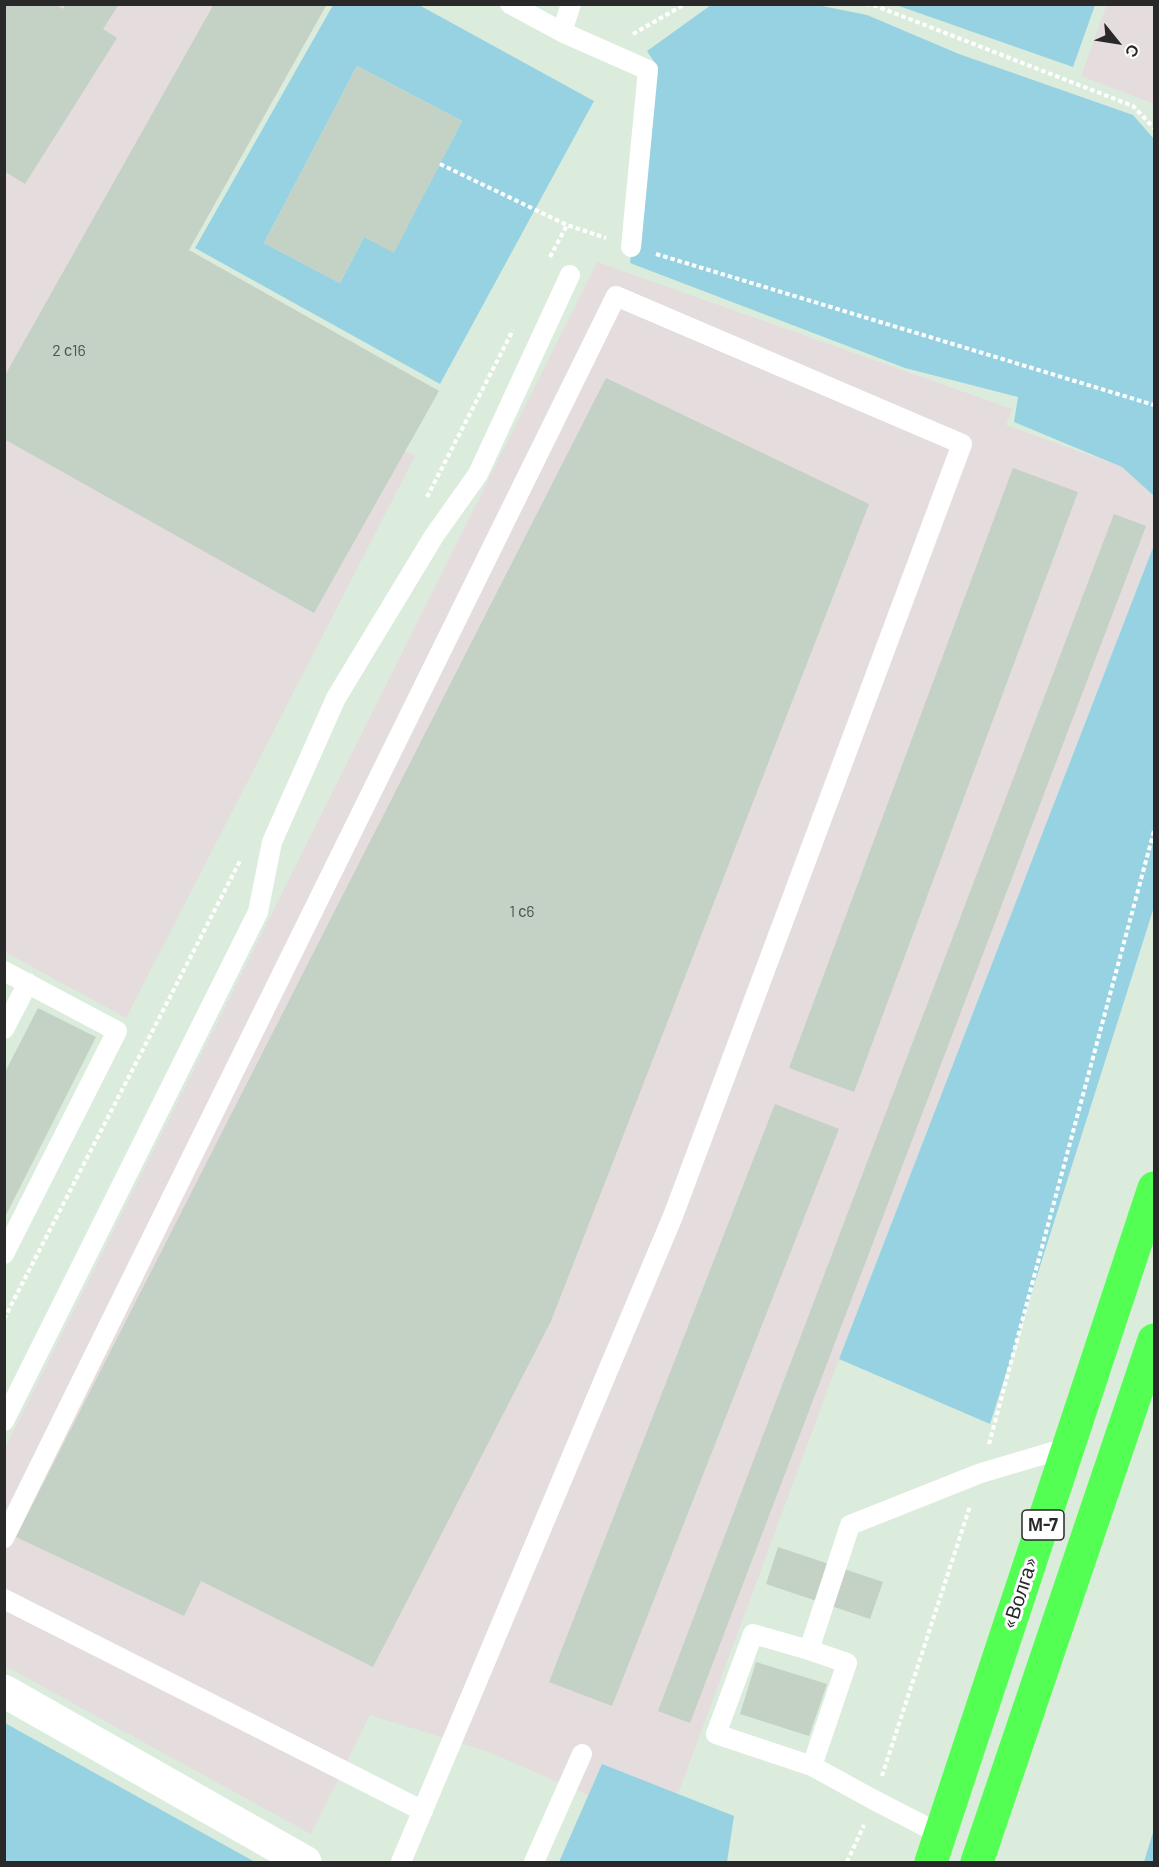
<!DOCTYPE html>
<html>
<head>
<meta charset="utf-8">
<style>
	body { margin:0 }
	#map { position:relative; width:1159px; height:1867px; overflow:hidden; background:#dbecdd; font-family:Barlow,sans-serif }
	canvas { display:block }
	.frame { position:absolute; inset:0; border:6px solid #292929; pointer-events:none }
	.north { position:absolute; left:1087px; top:12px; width:60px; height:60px; -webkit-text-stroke:4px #fff; paint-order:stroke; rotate:120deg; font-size:16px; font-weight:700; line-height:24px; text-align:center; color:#292929 }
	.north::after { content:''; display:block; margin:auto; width:21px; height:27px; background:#292929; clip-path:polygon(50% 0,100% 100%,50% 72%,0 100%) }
</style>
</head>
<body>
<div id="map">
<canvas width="1159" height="1867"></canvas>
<div class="frame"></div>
<div class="north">С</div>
</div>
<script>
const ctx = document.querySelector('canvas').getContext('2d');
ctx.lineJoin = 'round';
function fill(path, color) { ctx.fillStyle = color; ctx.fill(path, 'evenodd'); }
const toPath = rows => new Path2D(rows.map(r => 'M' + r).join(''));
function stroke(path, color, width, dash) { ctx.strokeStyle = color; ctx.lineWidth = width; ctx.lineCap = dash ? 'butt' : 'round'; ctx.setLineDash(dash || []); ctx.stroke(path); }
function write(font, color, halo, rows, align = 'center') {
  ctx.font = font + ' Barlow,sans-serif'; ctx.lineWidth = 6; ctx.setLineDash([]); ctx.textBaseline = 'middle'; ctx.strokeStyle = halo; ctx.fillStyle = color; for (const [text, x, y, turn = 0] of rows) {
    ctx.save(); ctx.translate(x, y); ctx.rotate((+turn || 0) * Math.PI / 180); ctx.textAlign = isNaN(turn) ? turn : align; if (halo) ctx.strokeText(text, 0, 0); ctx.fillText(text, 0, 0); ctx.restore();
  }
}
fill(toPath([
	[1107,4,1154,5,1154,104,1081,76],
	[4,5,320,5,154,313,415,456,126,1018,5,952],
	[597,262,1012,409,1006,425,1122,467,1154,496,1154,545,839,1359,678,1794,602,1765,588,1795,489,1752,370,1715,311,1834,5,1666,4,1450]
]), '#e4dcdd');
fill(toPath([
	[333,5,419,5,594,101,440,384,195,248],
	[357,66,462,121,394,252,364,237,340,283,264,243],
	[711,5,817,5,867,15,959,54,1133,115,1154,139,1154,500,1154,496,1122,467,1014,422,1018,397,905,368,630,263,655,63,647,51],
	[896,5,1095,4,1095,5,1073,67],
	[1154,545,1154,907,990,1424,839,1359],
	[4,1723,5,1723,255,1862,5,1862],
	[602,1764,734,1816,727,1862,559,1862],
	[1154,1829,1154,1862,1144,1862]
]), '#97d2e3');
fill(toPath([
	[4,4,55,4,63,9,66,4,119,4,103,29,117,38,25,184,4,171],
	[214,4,327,4,189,250,439,391,314,613,4,439,4,377],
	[357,66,462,121,394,253,364,237,340,283,264,243],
	[606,378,869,504,551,1321,373,1667,201,1581,184,1616,16,1537],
	[1013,468,1078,492,854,1092,789,1068],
	[1114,514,1146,526,690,1723,658,1711],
	[38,1008,96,1037,4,1219,4,1074],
	[775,1104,839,1129,612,1706,549,1682],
	[778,1547,883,1582,870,1619,766,1584],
	[756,1662,827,1684,809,1736,740,1714]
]), '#c4d1c5');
stroke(toPath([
	[866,4,876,6,1133,106,1154,128],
	[633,34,685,4],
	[440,164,567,225,606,238],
	[656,254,1154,405],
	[550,257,567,225],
	[427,497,513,330],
	[4,1319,240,861],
	[989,1444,1154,831],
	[882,1776,970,1506],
	[847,1862,864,1825]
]), '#fff', 4, [4.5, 3]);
stroke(toPath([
	[510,4,562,32,648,70,631,247],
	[562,32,571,4],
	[4,971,117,1031,4,1254],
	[4,1029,28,983],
	[4,1421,258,912,272,842,336,698,434,536,478,474,570,275],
	[4,1538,616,296,962,444,673,1216,401,1862],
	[4,1599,423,1811],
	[809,1650,753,1634,716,1734,812,1766],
	[940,1834,874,1800,812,1766,847,1663,809,1650,850,1525,981,1473,1069,1447],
	[534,1862,582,1754]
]), '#fff', 20);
stroke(toPath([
	[4,1691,305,1862]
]), '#fff', 33);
stroke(toPath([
	[931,1862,1154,1188],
	[977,1862,1154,1340]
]), '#53ff53', 33);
write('16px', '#505350', null, [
	["2 с16",69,351],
	["1 с6",522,912]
]);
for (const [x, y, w] of [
	[1043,1525,42]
]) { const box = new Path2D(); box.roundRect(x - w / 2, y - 15, w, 30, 4.5); ctx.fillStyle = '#fff'; ctx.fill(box); stroke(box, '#292929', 1.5); }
write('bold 18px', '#292929', null, [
	["М-7",1043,1525]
]);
write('20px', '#292929', '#fff', [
	["«Волга»",1020,1593,-72]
]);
</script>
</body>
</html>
